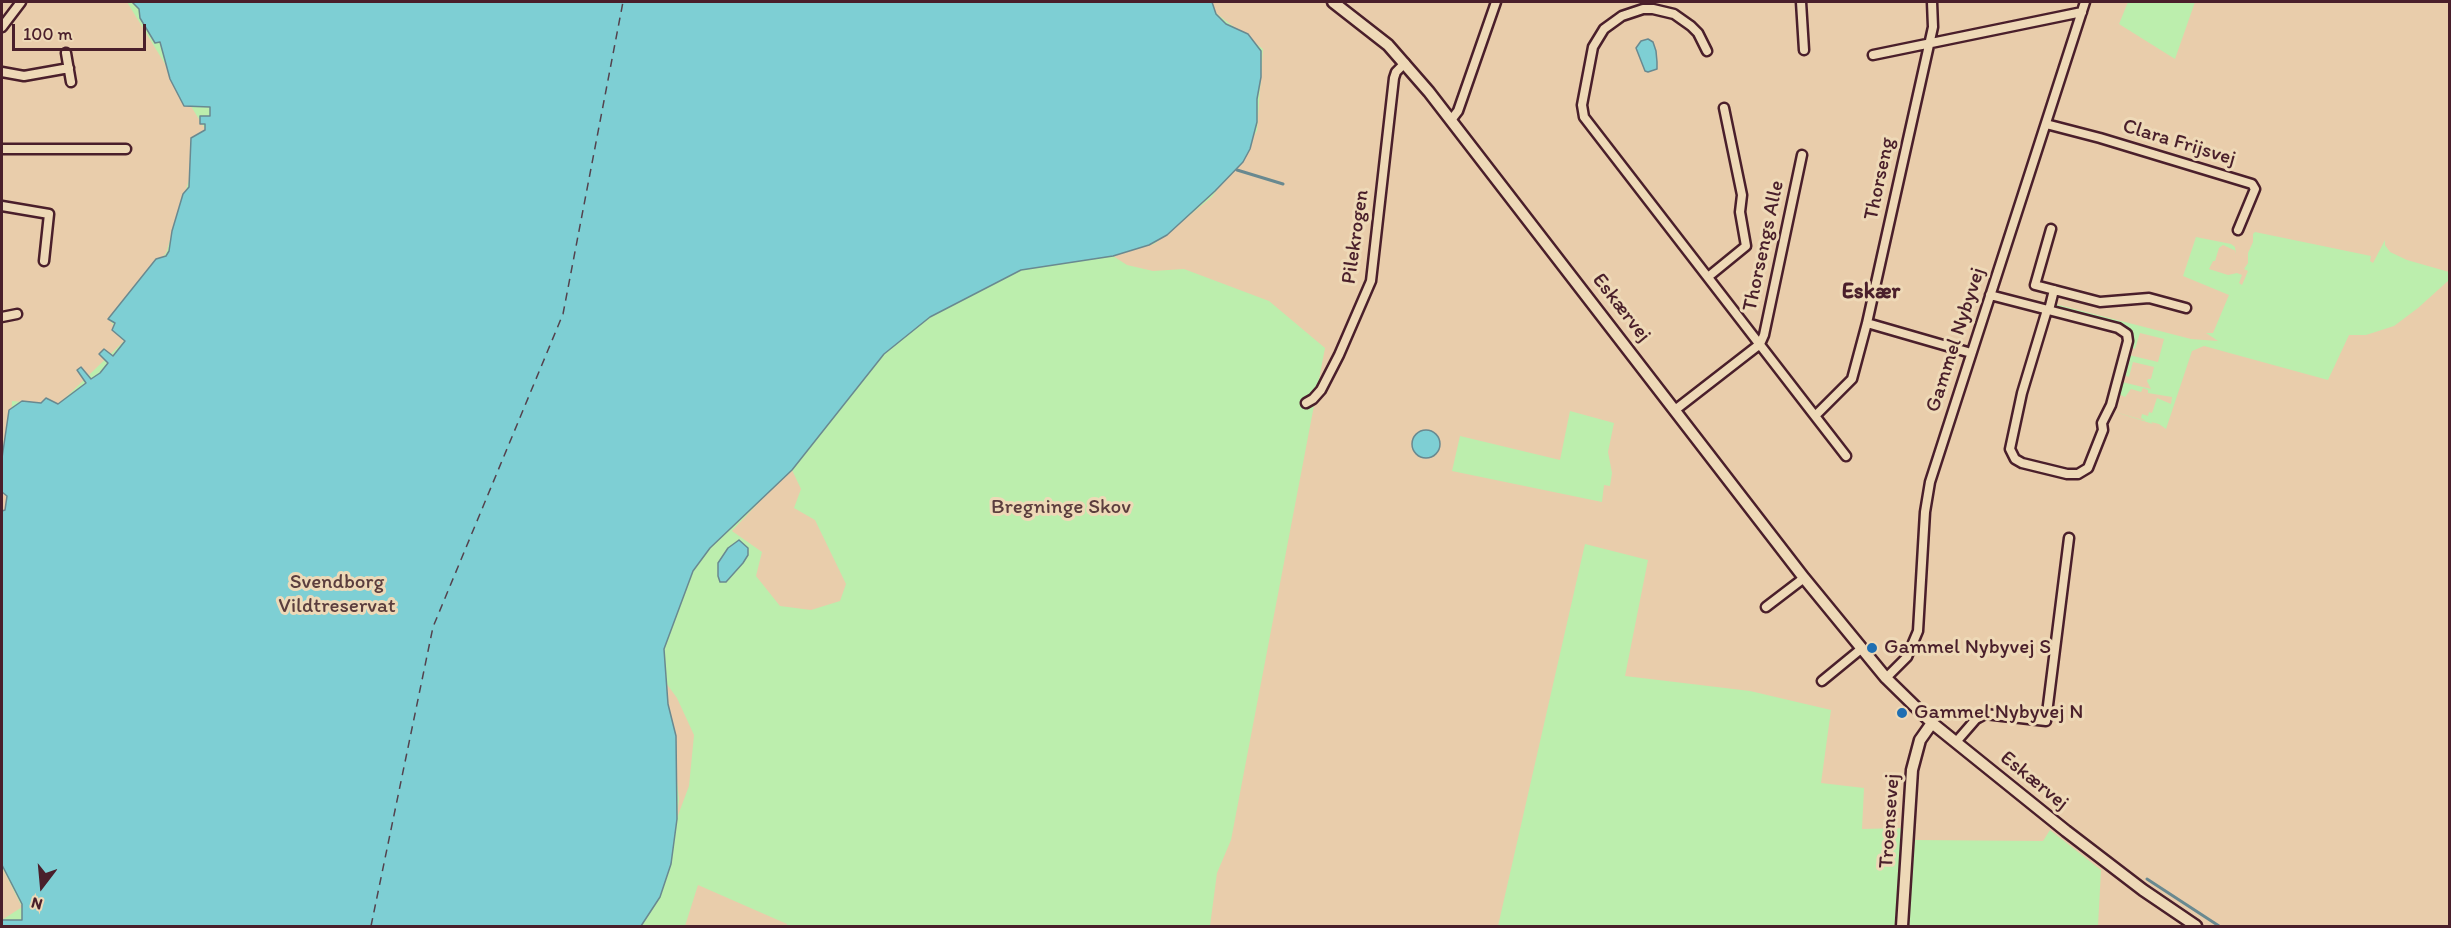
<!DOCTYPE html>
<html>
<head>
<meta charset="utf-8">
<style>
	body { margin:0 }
	#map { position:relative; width:2451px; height:928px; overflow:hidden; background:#e9cdab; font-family:Itim,sans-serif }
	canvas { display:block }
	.frame { position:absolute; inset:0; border:3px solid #4a1f2b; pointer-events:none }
	.north { position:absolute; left:12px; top:856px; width:60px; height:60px; -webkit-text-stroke:4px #eed9b7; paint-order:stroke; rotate:196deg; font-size:16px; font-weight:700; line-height:24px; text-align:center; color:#4a1f2b }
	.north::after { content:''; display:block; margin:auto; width:21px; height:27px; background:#4a1f2b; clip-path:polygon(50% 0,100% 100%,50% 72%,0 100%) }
	.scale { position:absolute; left:12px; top:24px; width:134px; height:27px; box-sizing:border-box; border:3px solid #4a1f2b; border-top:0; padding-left:8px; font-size:18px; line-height:21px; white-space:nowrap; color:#4a1f2b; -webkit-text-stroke:4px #eed9b7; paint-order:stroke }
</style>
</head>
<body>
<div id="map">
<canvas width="2451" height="928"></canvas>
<div class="frame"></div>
<div class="north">N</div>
<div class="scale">100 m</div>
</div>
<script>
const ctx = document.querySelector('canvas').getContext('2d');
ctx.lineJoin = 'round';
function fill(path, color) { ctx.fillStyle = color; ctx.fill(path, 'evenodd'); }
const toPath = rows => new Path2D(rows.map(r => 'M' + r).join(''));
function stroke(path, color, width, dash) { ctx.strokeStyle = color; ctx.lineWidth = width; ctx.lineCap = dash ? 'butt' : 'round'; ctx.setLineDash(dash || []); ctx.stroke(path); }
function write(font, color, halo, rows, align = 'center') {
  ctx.font = font + ' Itim,sans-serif'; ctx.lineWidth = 6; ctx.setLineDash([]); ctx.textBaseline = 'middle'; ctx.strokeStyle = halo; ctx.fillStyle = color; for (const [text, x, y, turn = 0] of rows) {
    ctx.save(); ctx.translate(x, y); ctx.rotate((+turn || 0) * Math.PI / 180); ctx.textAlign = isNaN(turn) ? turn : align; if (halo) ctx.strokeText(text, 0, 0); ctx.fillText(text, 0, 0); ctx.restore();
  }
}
fill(toPath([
	[127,2,1209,2,1217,14,1263,49,1257,131,1212,197,1154,244,1021,267,1003,279,1021,270,1113,256,1127,265,1153,271,1184,269,1269,301,1325,348,1231,840,1217,873,1210,926,787,926,787,924,698,885,685,926,641,926,652,908,639,926,2,926,2,920,22,907,2,867,2,520,6,508,12,401,58,405,124,341,109,319,166,253,205,129],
	[805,453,792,470,801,489,794,508,815,520,846,584,840,601,811,610,780,606,756,576,762,552,732,531],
	[666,683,677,698,694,735,689,786,677,818,679,799],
	[2128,2,2195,2,2175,59,2119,24],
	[2255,232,2371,256,2370,261,2373,263,2385,240,2385,245,2390,252,2407,260,2449,272,2449,280,2418,308,2394,326,2366,335,2349,335,2328,380,2204,346,2192,351,2166,429,2159,424,2151,422,2153,424,2112,411,2146,421,2141,418,2142,414,2148,416,2149,412,2152,413,2157,398,2171,404,2172,397,2148,393,2148,390,2143,388,2141,392,2131,389,2125,397,2118,394,2122,382,2151,389,2147,381,2148,379,2151,379,2154,367,2133,362,2129,377,2123,375,2129,355,2158,362,2164,339,2140,333,2135,349,2131,347,2132,337,2127,327,2057,308,2055,304,2191,339,2218,341,2206,333,2213,333,2229,295,2183,276,2196,237,2231,244,2235,247,2236,254,2236,251,2223,245,2219,248,2215,261,2213,261,2209,269,2228,275,2237,273,2242,275,2239,283,2242,285,2248,271,2244,269,2248,263,2248,253,2253,242,2253,234],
	[1570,411,1614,423,1608,452,1612,473,1610,486,1604,485,1602,502,1452,471,1460,436,1560,460],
	[1585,544,1648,560,1625,676,1750,691,1831,710,1821,783,1864,788,1862,829,1902,828,1897,926,1498,926],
	[2050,830,2101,870,2098,926,1908,926,1913,840,2043,841]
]), '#bceead');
const water = toPath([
	[132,2,1212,2,1216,14,1226,24,1248,34,1261,51,1261,77,1257,99,1257,122,1250,149,1243,162,1215,191,1167,235,1149,245,1113,256,1021,270,930,317,884,354,792,470,710,548,693,571,664,649,668,704,676,736,677,819,671,864,660,897,641,926,2,926,2,920,22,920,22,904,2,865,2,511,5,510,7,496,2,492,2,458,9,410,22,401,41,403,46,398,58,404,86,383,77,370,81,367,91,379,100,373,108,363,99,354,104,349,113,356,125,341,112,330,115,323,108,319,156,259,166,256,169,251,172,231,183,194,189,187,191,138,205,130,205,124,200,124,200,116,210,116,210,107,184,106,170,79,160,42,155,43,140,18,139,9,132,2],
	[1648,39,1653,42,1656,51,1657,62,1657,69,1648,72,1645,71,1636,48,1641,41,1648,39],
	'1412 444a14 14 0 1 1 28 0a14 14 0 1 1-28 0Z',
	[739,540,748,548,748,555,743,563,726,582,720,582,718,576,718,563,728,548,739,540]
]);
fill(water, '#7ecfd4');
stroke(water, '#698990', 1.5);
stroke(toPath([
	[1237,170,1283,184],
	[2147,879,2219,926]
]), '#698990', 3);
stroke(toPath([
	[371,926,433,627,563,314,623,2]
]), '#54424d', 1.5, [8, 6]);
const minor = toPath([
	[1801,2,1804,50],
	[1932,2,1933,27,1867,323,1971,353],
	[2,27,21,2],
	[1707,51,1698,33,1691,26,1674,14,1653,9,1643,9,1622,16,1604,29,1593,47,1582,105,1584,117,1815,416],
	[66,53,71,82],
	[1873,55,2082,12],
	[2,72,24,76,69,68],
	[1451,120,1458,111,1496,2],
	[2046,124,2100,138,2252,184,2255,189,2238,230],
	[2,149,126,149],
	[2,206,49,214,44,261],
	[2051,229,2035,285,2100,302,2149,298,2186,308],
	[1708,277,1746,246,1740,212,1742,195,1724,108],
	[1990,295,2118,328,2127,334,2128,341,2111,405,2102,423,2103,430,2088,468,2078,474,2067,474,2022,463,2015,459,2010,449,2022,393,2047,310],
	[2049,310,2054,290],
	[2,317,17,314],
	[1306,403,1313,399,1321,390,1339,355,1371,281,1394,78,1396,72,1405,63],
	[1675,410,1760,344,1764,335,1802,155],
	[1846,456,1815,416,1852,379,1867,323],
	[1766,607,1804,578],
	[1886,678,1907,657,1918,631,1925,512,1930,482,2085,2],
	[1822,681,1861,649],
	[1956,742,1976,719,1985,714,2046,721,2069,538]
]);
const tertiary = toPath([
	[1333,2,1388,45,1429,92,1804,578,1886,678,1932,723,2066,831,2143,890,2196,926],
	[1902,926,1912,770,1920,740,1932,723]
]);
stroke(minor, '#4a1f2b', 13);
stroke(tertiary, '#4a1f2b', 15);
stroke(minor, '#eed9b7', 8);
stroke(tertiary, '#eed9b7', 10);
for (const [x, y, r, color] of [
	[1872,648,6,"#1f6fb2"],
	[1902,713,6,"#1f6fb2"]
]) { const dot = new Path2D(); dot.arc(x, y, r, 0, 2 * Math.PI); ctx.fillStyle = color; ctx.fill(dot); stroke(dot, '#eed9b7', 2); }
write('21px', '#4a1f2b', '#eed9b7', [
	["Clara Frijsvej",2179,143,17],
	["Thorseng",1880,179,-78],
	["Pilekrogen",1356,237,-82],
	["Thorsengs Alle",1764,246,-78],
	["Eskærvej",1621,308,52],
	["Gammel Nybyvej",1956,340,-72],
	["Eskærvej",2034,781,39],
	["Troensevej",1890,821,-86]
]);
write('21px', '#5b3e3e', '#eed9b7', [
	["Bregninge Skov",1061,508],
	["Svendborg",337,583],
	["Vildtreservat",337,607]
]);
write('21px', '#4a1f2b', '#eed9b7', [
	["Gammel Nybyvej S",1884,648],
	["Gammel Nybyvej N",1914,713]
], 'left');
write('bold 22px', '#4a1f2b', '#eed9b7', [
	["Eskær",1871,292]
]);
</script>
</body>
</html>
